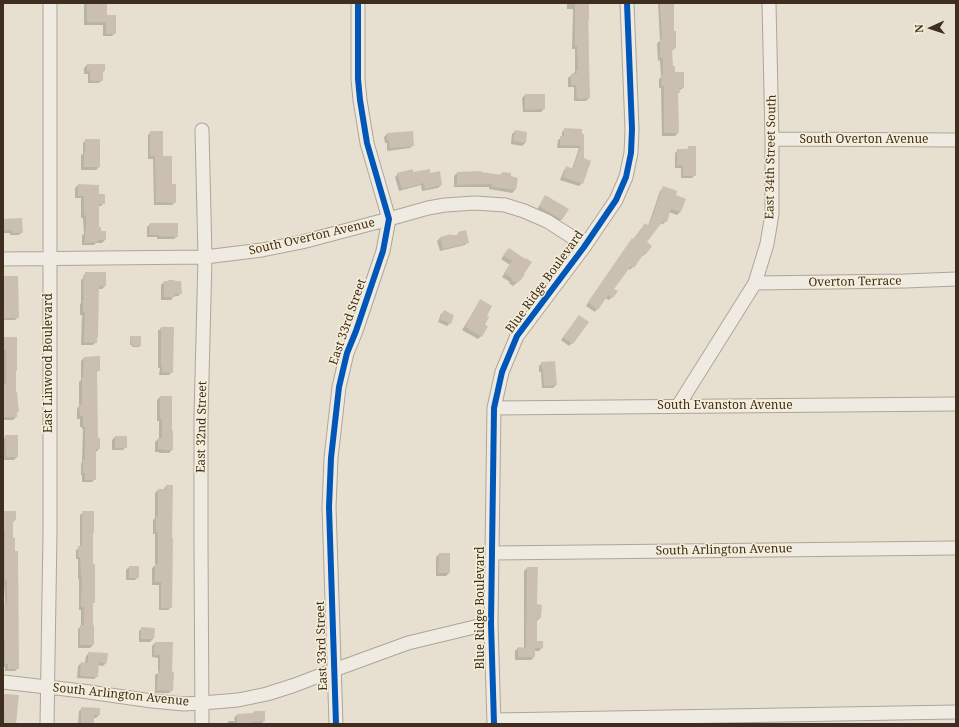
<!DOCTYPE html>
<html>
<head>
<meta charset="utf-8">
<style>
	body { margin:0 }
	#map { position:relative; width:959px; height:727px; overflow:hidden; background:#e7e0d1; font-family:"Noto Serif",serif }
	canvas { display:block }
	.frame { position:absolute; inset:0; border:4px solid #3d2e20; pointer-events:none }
	.north { position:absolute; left:911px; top:8px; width:40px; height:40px; -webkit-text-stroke:3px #f7eed8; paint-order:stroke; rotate:267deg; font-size:11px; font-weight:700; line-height:16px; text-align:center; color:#3d2e20 }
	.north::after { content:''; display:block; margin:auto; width:14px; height:18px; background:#3d2e20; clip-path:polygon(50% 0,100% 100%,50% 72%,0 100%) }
</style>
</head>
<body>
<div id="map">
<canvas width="959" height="727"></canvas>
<div class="frame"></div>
<div class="north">N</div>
</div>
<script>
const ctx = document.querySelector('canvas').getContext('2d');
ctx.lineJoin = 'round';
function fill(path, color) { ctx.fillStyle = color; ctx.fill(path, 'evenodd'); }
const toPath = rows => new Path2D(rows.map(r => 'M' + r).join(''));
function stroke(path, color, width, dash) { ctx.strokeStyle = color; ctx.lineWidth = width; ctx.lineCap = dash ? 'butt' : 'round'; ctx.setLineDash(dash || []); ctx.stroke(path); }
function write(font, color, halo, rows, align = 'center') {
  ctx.font = font + ' "Noto Serif",serif'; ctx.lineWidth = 3; ctx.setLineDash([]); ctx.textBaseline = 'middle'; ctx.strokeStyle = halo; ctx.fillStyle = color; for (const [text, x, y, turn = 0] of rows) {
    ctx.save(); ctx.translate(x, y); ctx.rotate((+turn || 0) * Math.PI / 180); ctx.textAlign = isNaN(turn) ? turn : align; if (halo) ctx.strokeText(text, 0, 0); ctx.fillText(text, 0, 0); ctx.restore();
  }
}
fill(toPath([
	[84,3,106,3,106,16,115,33,112,36,103,36,103,25,84,25],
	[567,3,588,3,589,98,586,101,574,101,574,87,568,87,568,78,575,72,575,49,572,49,573,9,567,9],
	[658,3,673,3,673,32,675,48,672,51,672,67,674,73,683,88,680,90,678,91,679,93,677,94,678,133,675,136,662,136,661,88,659,88,659,79,661,77,660,60,658,61,657,43,660,41],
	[87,65,104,71,102,73,102,80,99,83,88,83,88,74,84,74,84,68],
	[525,95,544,109,541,112,523,112,522,98],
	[565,129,581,135,582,183,579,186,560,180,564,170,567,167,572,169,579,148,557,148,558,140,562,137,562,132],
	[515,131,526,132,525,143,522,146,511,144,512,134],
	[151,132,162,157,171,185,175,202,172,205,154,205,153,159,148,159,148,135],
	[387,134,413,145,410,148,387,151,387,143,385,143,384,137],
	[86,140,99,167,96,170,81,170,81,155,83,154,83,143],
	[689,147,695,175,692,178,681,178,681,168,675,168,675,153,678,150,686,150],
	[413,173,429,174,441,185,438,188,422,191,421,185,399,191,395,177,398,174],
	[457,173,499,176,502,173,510,177,517,178,515,190,512,193,489,189,489,187,454,187,454,176],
	[78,185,98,195,104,203,101,206,98,206,98,228,105,240,102,243,96,243,94,245,82,245,82,235,84,234,83,218,81,218,81,198,75,198,75,188],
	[663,188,674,196,685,199,680,212,677,215,669,212,666,221,663,224,659,223,646,242,651,246,646,253,643,256,642,255,630,270,628,268,613,289,616,291,612,297,609,300,605,298,595,312,586,306,629,243,648,226,660,191],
	[543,199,567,209,561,220,558,222,537,210],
	[3,220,22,232,19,235,10,235,10,233,3,233],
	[150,224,177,236,174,239,157,239,157,237,147,237,147,227],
	[459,233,468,242,465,245,440,251,437,241,440,238,450,235,456,236],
	[509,249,519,281,513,286,509,283,510,282,502,277,510,265,501,259],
	[86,273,105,286,102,289,98,289,96,342,93,345,81,345,82,315,80,315,80,304,81,303,81,280,83,278,83,276],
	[4,277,18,317,15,320,3,320,3,278],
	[168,281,181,293,178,296,174,296,171,300,161,300,161,285,164,282,166,282],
	[478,304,483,325,481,336,478,339,462,330],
	[444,312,450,323,447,326,438,322,441,314],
	[579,316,572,343,569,346,561,340],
	[161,328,172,372,169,375,159,375,160,368,158,368,158,331],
	[131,337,140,346,139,347,132,347,132,345,130,345,130,338],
	[3,338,15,372,16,417,13,420,3,420,4,352,3,352],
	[84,358,99,358,99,370,96,373,97,439,99,449,96,452,95,479,92,482,82,482,82,475,81,475,81,464,82,462,83,429,82,429,82,427,80,427,80,419,77,419,77,409,79,406,79,382,81,380,81,361],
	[542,363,556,385,553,388,542,388,541,372,539,372,539,366],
	[160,397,172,450,169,453,159,453,159,452,155,452,155,442,158,439,159,439,159,421,157,421,157,400],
	[6,436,17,457,14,460,3,460,3,439],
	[115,437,126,447,123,450,112,450,112,440],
	[166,486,171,607,168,610,159,610,159,585,152,585,152,568,155,565,155,534,153,534,153,520,155,518,155,493,158,490,163,490],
	[3,512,15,520,12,523,18,668,15,671,5,671,5,667,3,667,3,604,5,604,4,583,3,583],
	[83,512,92,533,94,602,92,604,92,626,93,645,90,648,78,648,78,629,81,626,81,610,79,610,79,579,78,579,78,559,76,559,76,550,80,547,80,515],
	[439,554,449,573,446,576,436,576,436,557],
	[129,567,138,577,135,580,126,580,126,570],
	[527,568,536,605,540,618,537,621,536,621,536,642,542,642,542,648,539,651,534,651,534,657,531,660,515,660,515,651,518,648,524,648,524,571],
	[142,628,153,639,150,642,139,642,139,631],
	[155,643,172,643,172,690,169,693,155,693,155,675,158,673,158,658,152,657,152,646],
	[89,653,106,663,103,666,97,665,97,676,94,679,77,678,78,666,81,663,85,663,86,656],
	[4,695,15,724,3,724,3,696],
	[82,708,99,715,96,718,93,718,93,724,78,724,79,711],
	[254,712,264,721,261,724,226,724,229,721,235,721,234,718,237,715,252,714]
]), '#0003');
fill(toPath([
	[87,3,107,3,107,15,116,15,116,34,106,34,106,22,87,22],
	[575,3,589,3,589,21,588,21,590,98,577,99,576,85,571,85,571,74,577,74,576,70,578,70,577,46,575,46],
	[660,3,674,3,674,31,676,31,676,48,674,48,674,50,672,50,673,66,675,66,675,72,684,72,684,88,679,88,680,93,678,93,679,133,664,133,664,86,662,86,661,75,663,75,663,58,660,58,660,39,662,39],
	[87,64,105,64,105,71,103,71,103,81,90,81,90,71,87,71],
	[525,94,545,94,545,109,525,110],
	[564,128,582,129,582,134,584,134,584,158,591,161,583,184,563,177,566,166,573,169,581,146,560,145,560,136,564,136],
	[515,130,527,132,526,143,513,141],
	[150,131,163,131,163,156,172,156,172,184,176,184,176,203,156,202,155,156,150,156],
	[413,131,414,146,390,148,389,140,387,140,387,133],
	[85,139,100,139,100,167,84,167,84,151,86,151],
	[688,146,696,146,696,176,683,176,683,165,677,166,677,149,688,149],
	[413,169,413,172,430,169,430,173,440,171,442,185,425,189,424,183,402,189,397,173],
	[481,171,481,172,502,175,502,172,511,173,511,176,518,178,516,190,492,187,492,184,457,185,457,172],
	[78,184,99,185,99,194,105,194,105,204,99,204,99,227,101,227,101,231,106,231,106,240,98,240,98,242,85,243,85,231,86,231,86,215,84,215,84,196,78,196],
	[663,186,677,191,676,195,686,199,681,212,671,209,667,222,663,221,647,242,652,246,647,253,645,252,634,268,631,266,614,289,618,291,613,298,608,295,598,310,588,302,632,238,633,239,645,223,649,226],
	[545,195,569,209,562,220,539,206],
	[22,218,23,233,12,233,12,230,3,230,3,219],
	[150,223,178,223,178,237,159,236,159,235,149,235],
	[466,230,469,243,443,249,440,237,451,234,451,235,458,235,458,232],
	[509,248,525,259,526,258,532,262,524,274,525,274,520,281,519,281,517,283,511,280,512,278,504,273,512,261,503,255],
	[85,272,106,272,106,286,99,286,98,338,97,338,97,343,84,342,85,312,83,312,83,300,84,300,83,276,85,276],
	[4,276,18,276,19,318,3,318,3,302,4,302],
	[168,280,175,280,175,281,181,281,182,294,175,294,175,297,164,297,164,281,168,281],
	[480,299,492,306,487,316,489,317,485,325,488,326,482,337,465,327],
	[444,310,454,315,451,324,440,319],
	[579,315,589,322,573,344,563,337],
	[161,327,174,327,173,373,162,372,162,366,161,366],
	[130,336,141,336,141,346,133,346,133,344,131,344],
	[3,337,17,337,17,371,16,371,16,392,17,392,19,412,17,412,17,417,3,417,3,384,6,384,6,350,3,350],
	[100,356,100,371,97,371,98,438,100,438,100,449,96,449,96,480,85,480,85,473,83,473,83,460,85,460,85,427,84,427,84,425,83,425,83,416,80,416,79,405,82,405,82,378,83,378,84,357],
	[555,361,557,385,544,386,543,369,542,369,541,362],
	[160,396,172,396,172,431,173,431,173,450,162,450,162,449,158,449,158,438,162,438,162,419,160,419],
	[5,435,18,435,18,457,6,457],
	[115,436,127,436,127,448,115,448],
	[166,485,173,485,172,538,173,538,172,608,161,608,161,582,155,582,155,564,158,564,158,532,156,532,156,516,158,516,158,489,166,489],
	[3,511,16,511,16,520,13,520,13,538,15,538,15,551,18,551,19,669,8,669,8,664,5,664,5,640,3,640,3,603,7,603,7,580,5,580,5,530,3,530],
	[82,511,94,511,94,533,93,533,93,564,95,564,95,603,93,603,93,625,94,625,94,645,80,645,80,625,84,625,84,607,81,607,82,576,81,576,80,557,78,557,78,546,82,546],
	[439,553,450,553,450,573,438,573],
	[129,566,139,566,139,578,129,578],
	[527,567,538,567,537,604,542,605,541,618,537,618,537,641,543,641,543,648,535,648,535,657,518,657,518,647,526,648],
	[141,627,155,628,154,639,141,639],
	[155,642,173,642,172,672,174,672,173,691,157,690,158,671,160,671,160,655,154,655],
	[88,652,108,653,107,663,99,662,98,677,80,676,81,662,88,663],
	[4,694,19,695,16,724,4,724,5,718,3,718],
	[81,707,100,708,100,715,94,715,94,724,81,724],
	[254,711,265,711,265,721,250,722,250,724,237,724,237,714,254,713]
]), '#cbbfb2');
const minor = toPath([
	[202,130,205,257,201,418,201,545,202,724],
	[772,139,956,140],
	[3,259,205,257,262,250,302,242,389,219,428,208,445,205,475,203,505,205,524,211,547,221,569,235,584,247],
	[755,283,905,281,956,279],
	[678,406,755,283,767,244,772,214,772,139,769,3],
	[494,408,956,404],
	[492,553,956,548],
	[3,682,82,691,152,701,184,704,202,703,238,700,267,694,295,685,334,670,408,643,491,623],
	[495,720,956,712],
	[47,724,50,532,50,3],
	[336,724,329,507,331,458,339,387,347,353,356,331,383,251,389,219,367,143,360,100,358,79,358,3],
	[494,724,491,623,494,408,502,372,517,336,584,247,616,200,626,177,631,153,632,129,627,3]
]);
stroke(minor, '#ada599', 15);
stroke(minor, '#efebe3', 13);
stroke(toPath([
	[336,724,329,507,331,458,339,387,347,353,356,331,383,251,389,219,367,143,360,100,358,79,358,3],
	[494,724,491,623,494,408,502,372,517,336,584,247,616,200,626,177,631,153,632,129,627,3]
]), '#0057b8', 6);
write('12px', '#3d2e20', '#f7eed8', [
	["South Overton Avenue",864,140],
	["East 34th Street South",771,157,-89],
	["South Overton Avenue",312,237,-13],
	["Blue Ridge Boulevard",545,282,-54],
	["Overton Terrace",855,282,-1],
	["East 33rd Street",348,322,-71],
	["East Linwood Boulevard",49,363,-90],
	["South Evanston Avenue",725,406],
	["East 32nd Street",202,427,-89],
	["South Arlington Avenue",724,550,-1],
	["Blue Ridge Boulevard",481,608,-90],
	["East 33rd Street",322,646,-92],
	["South Arlington Avenue",121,695,6]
]);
</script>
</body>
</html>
